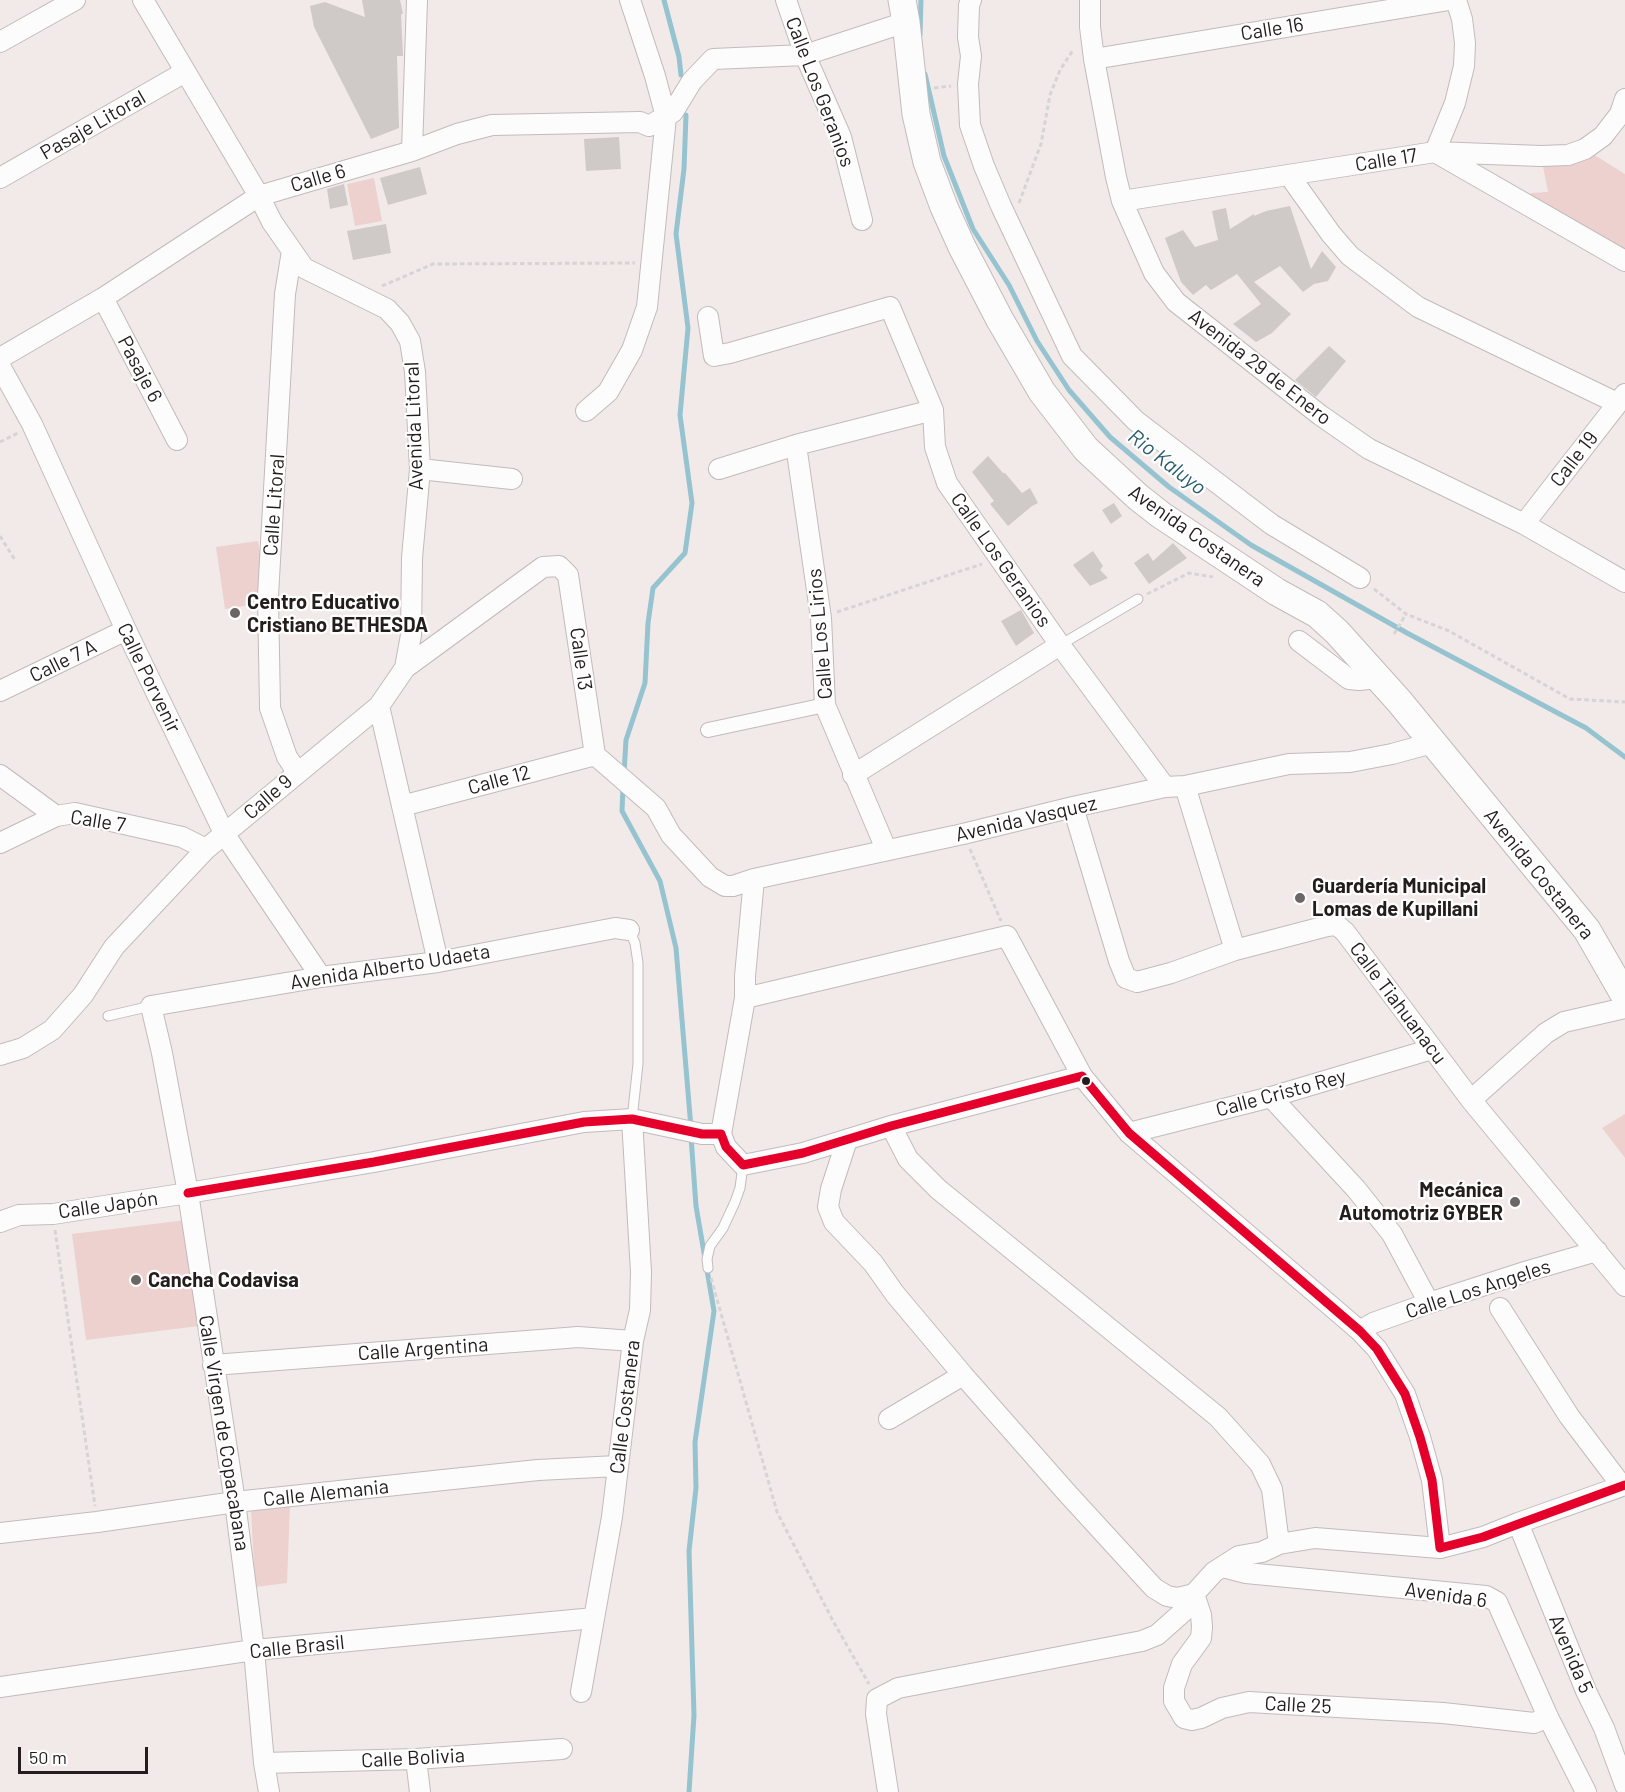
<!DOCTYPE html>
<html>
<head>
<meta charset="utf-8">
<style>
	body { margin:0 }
	#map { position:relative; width:1625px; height:1792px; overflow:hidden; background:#f2eae9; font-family:Barlow,sans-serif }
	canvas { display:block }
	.scale { position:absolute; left:18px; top:1747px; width:130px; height:27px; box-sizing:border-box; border:3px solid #231d1d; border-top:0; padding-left:8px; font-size:18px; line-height:21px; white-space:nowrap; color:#231d1d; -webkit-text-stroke:4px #fff; paint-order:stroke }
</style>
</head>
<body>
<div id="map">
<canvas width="1625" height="1792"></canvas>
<div class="scale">50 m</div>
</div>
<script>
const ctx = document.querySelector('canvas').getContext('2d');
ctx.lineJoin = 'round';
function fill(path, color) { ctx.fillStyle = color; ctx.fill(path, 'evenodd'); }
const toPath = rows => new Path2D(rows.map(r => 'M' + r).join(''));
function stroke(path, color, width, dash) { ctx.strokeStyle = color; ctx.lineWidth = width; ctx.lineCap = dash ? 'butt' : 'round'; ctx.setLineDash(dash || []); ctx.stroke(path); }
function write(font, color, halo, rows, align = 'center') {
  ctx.font = font + ' Barlow,sans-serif'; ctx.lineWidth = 4.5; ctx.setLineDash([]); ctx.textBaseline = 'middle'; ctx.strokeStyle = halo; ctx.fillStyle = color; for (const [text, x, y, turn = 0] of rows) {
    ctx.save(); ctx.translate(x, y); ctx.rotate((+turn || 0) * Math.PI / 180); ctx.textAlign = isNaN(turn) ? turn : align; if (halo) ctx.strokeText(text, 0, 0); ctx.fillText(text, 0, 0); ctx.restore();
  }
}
fill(toPath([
	[1585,149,1625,174,1625,255,1529,203,1531,193,1548,192,1541,156],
	[374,178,382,221,355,226,347,184],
	[258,541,267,602,225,609,216,547],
	[1625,1114,1625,1158,1602,1128],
	[186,1220,199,1326,86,1340,72,1234],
	[290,1506,287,1583,255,1587,251,1510]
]), '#ecd1cf');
stroke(toPath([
	[664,0,679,57,681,75],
	[920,35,921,0],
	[925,74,944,156,973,229,1009,285,1037,341,1069,390,1110,437,1169,487,1251,545,1407,633,1586,728,1625,757],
	[624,774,626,740,645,683,648,623,653,588,685,553,692,503,680,415,688,328,676,234,684,169,686,115],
	[623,787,622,811,660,881,676,948,691,1128],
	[689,1792,694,1715,689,1551,696,1488,695,1442,714,1311,696,1206,691,1137]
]), '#96c3d0', 5);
fill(toPath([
	[362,0,400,0,403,14,401,14,403,56,397,56,399,128,371,139,314,27,310,6,325,2,365,17],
	[619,137,621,169,586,171,584,139],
	[420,167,427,194,388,205,380,178],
	[344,184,348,205,330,209,327,189],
	[1290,206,1311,269,1322,251,1336,267,1328,281,1314,284,1303,292,1280,266,1254,282,1291,314,1272,333,1256,342,1233,324,1261,304,1237,274,1211,290,1206,285,1193,295,1181,282,1165,238,1183,230,1195,247,1218,240,1212,211,1226,208,1230,229,1254,214,1254,216,1266,211],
	[386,224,391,253,353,260,347,231],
	[1329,346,1346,361,1316,397,1295,380],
	[988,456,1003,473,1005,473,1022,493,1030,488,1038,503,1032,506,1008,526,990,504,994,501,972,472],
	[1114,503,1122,516,1111,524,1102,510],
	[1173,543,1187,558,1149,584,1134,563,1148,553,1153,561],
	[1093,551,1103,566,1100,570,1108,578,1090,586,1073,565],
	[1021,610,1034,633,1016,646,1001,621]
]), '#cfc9c8');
const service = toPath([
	[1060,645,1138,599],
	[629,930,635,943,638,963,638,1064,632,1119],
	[108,1016,151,1006],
	[708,1268,707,1259,710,1246,723,1228,735,1202,740,1188,743,1165]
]);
const pedestrian = toPath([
	[708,730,825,705]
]);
const minor = toPath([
	[143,0,259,196,272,222,304,268,387,309,400,323,410,341,415,372,420,469,412,558,411,635,405,668],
	[786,0,805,55,841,137,862,220],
	[971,0,969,5,968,37,971,56,968,84,970,125,984,166,1001,206,1072,356,1136,421,1271,524,1360,578],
	[1090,0,1090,27,1094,59,1116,177,1122,201,1154,273,1176,302,1320,415,1369,449,1524,524,1625,582],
	[1456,0,1462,19,1465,43,1464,66,1455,103,1435,152,1625,261],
	[0,42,75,0],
	[1094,59,1449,0],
	[412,151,417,0],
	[1289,175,1331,234,1350,256,1418,307,1617,403],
	[0,178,185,72],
	[1122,201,1435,152,1541,156,1568,155,1585,149,1603,136,1620,114,1625,99],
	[292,251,285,294,268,596,270,708,287,757,297,772],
	[103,298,177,440],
	[708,317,714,356,730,353,890,307,933,410,935,447,947,483,1060,645,1165,787],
	[0,358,103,298,259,196,412,151,457,134,492,125,640,122,649,126,673,112,692,81,713,59,805,55,906,22],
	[0,366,32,424,126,630,225,835,321,977],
	[586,411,608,392,632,350,647,307,666,117,655,76,630,0],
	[796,445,821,618,825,705,886,849],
	[420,469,512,479],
	[719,469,796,445,933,410],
	[1524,524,1625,394],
	[1299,641,1349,679,1359,680,1377,678],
	[0,691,126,630],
	[379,706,438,962],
	[595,755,656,808,671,835,710,877,725,886,733,886,754,879,963,834,1073,807,1165,787,1185,786,1289,764,1350,762,1392,754,1432,743],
	[0,775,56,816],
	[853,775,1060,645],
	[1185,786,1235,950],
	[402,806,595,755],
	[1073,807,1119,961,1126,978,1137,982,1171,973,1235,950,1327,926,1337,925,1345,932,1471,1100,1625,1286],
	[0,843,56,816,75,813,182,837,206,849],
	[745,998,1007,936,1082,1076,1129,1133,1360,1331,1377,1349,1405,1394,1420,1437,1432,1480,1440,1548],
	[0,1055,23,1048,52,1030,83,995,114,947,206,849,379,706,405,668,543,567,559,566,568,575,595,755],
	[1271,1097,1356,1189,1392,1234,1429,1303],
	[1471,1100,1546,1033,1564,1022,1625,1008],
	[891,1126,908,1159,938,1189,1218,1417,1260,1464,1272,1489,1279,1544],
	[1129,1133,1271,1097,1432,1049],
	[721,1134,745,998,745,976,754,879],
	[847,1140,831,1189,828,1207,834,1222,873,1263,895,1294,963,1375,1067,1493,1154,1588,1167,1596,1178,1598,1194,1594,1201,1615,1202,1627,1201,1638,1182,1664,1174,1688,1174,1701,1184,1718,1192,1720,1201,1718,1222,1708,1249,1702,1443,1713,1534,1723,1548,1717],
	[0,1222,19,1215,53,1214,188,1193,374,1162,584,1122,632,1119,702,1134,721,1134,726,1147,743,1165,803,1153,891,1126,1082,1076],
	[1500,1308,1569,1416,1622,1486],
	[1360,1331,1373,1323,1429,1303,1528,1271,1597,1251],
	[213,1365,553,1339,578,1337,633,1341],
	[889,1419,963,1375],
	[1518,1523,1586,1691,1604,1728,1625,1785],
	[0,1533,97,1522,235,1502,538,1470,617,1466],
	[1223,1567,1246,1573,1486,1596,1497,1602,1548,1717,1586,1792],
	[0,1687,254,1650,594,1618],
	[581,1692,612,1517,633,1341,640,1310,641,1272,632,1119],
	[416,1759,420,1792],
	[264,1763,416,1759,562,1749],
	[269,1792,264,1763,254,1650,235,1502,188,1193,162,1053,151,1006,321,977,438,962,615,928,629,930],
	[888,1792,876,1714,877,1699,898,1688,1142,1641,1157,1635,1184,1611,1194,1594,1214,1572,1239,1556,1262,1552,1279,1544,1315,1538,1440,1548,1483,1537,1518,1523,1625,1485]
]);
const secondary = toPath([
	[902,0,906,22,916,114,927,162,944,207,962,247,1000,320,1042,392,1086,449,1138,497,1161,515,1277,592,1317,614,1337,632,1399,701,1587,930,1625,996]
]);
stroke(service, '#c2bbbb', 11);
stroke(pedestrian, '#c2bbbb', 16);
stroke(minor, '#c2bbbb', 22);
stroke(secondary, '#c2bbbb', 29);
stroke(toPath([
	[934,88,951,86],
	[1019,203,1041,144,1050,95,1060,70,1073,50],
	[382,286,433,264,635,263],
	[0,442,18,433],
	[0,536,15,560],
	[1374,589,1406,614,1449,631,1570,699,1625,702],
	[1147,594,1189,573,1213,577],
	[837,612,982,564],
	[1394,634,1406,614],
	[970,849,1001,921],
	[55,1230,95,1506],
	[711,1278,777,1512,833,1621,869,1684]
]), '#d6d4d4', 3, [4.5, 3]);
stroke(service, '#fdfcfc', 9);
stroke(pedestrian, '#fdfcfc', 14);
stroke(minor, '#fdfcfc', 20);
stroke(secondary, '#fdfcfc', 27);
stroke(toPath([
	[188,1193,374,1162,584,1122,632,1119,702,1134,721,1134,726,1147,743,1165,803,1153,891,1126,1082,1076,1129,1133,1360,1331,1377,1349,1405,1394,1420,1437,1432,1480,1440,1548,1483,1537,1625,1485]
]), '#e4002b', 9);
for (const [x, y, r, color] of [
	[235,613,6,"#6b6564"],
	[1300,898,6,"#6b6564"],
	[1086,1081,5,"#231d1d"],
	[1515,1202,6,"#6b6564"],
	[136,1280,6,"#6b6564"]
]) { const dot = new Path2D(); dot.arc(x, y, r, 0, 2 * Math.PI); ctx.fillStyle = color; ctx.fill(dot); stroke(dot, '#fff', 2); }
write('20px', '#231d1d', '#fff', [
	["Calle 16",1272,29,-9],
	["Calle Los Geranios",820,92,69],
	["Pasaje Litoral",93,125,-30],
	["Calle 17",1386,160,-9],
	["Calle 6",318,178,-16],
	["Avenida 29 de Enero",1260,367,38],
	["Pasaje 6",140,369,62],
	["Avenida Litoral",414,426,-92],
	["Calle 19",1574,459,-52],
	["Calle Litoral",274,505,-86],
	["Avenida Costanera",1197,536,35],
	["Calle Los Geranios",1001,560,55],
	["Calle Los Lirios",820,634,-95],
	["Calle 13",581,659,82],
	["Calle 7 A",63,661,-26],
	["Calle Porvenir",149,678,64],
	["Calle 12",499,780,-15],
	["Calle 9",268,797,-41],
	["Avenida Vasquez",1026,819,-13],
	["Calle 7",98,821,9],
	["Avenida Costanera",1539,874,51],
	["Avenida Alberto Udaeta",390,967,-9],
	["Calle Tiahuanacu",1398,1003,53],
	["Calle Cristo Rey",1281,1093,-15],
	["Calle Japón",108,1205,-8],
	["Calle Los Angeles",1478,1289,-18],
	["Calle Argentina",423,1349,-4],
	["Calle Costanera",625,1407,-83],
	["Calle Virgen de Copacabana",224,1433,81],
	["Calle Alemania",326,1493,-6],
	["Avenida 6",1446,1595,8],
	["Calle Brasil",297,1647,-6],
	["Avenida 5",1571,1654,67],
	["Calle 25",1298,1705,3],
	["Calle Bolivia",413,1758,-3]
]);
write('bold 20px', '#231d1d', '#fff', [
	["Centro Educativo",247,602],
	["Cristiano BETHESDA",247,625],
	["Guardería Municipal",1312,886],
	["Lomas de Kupillani",1312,909],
	["Mecánica",1503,1190,"right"],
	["Automotriz GYBER",1503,1213,"right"],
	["Cancha Codavisa",148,1280]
], 'left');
write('italic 21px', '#265e6d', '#fff', [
	["Rio Kaluyo",1167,462,38]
]);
</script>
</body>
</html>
